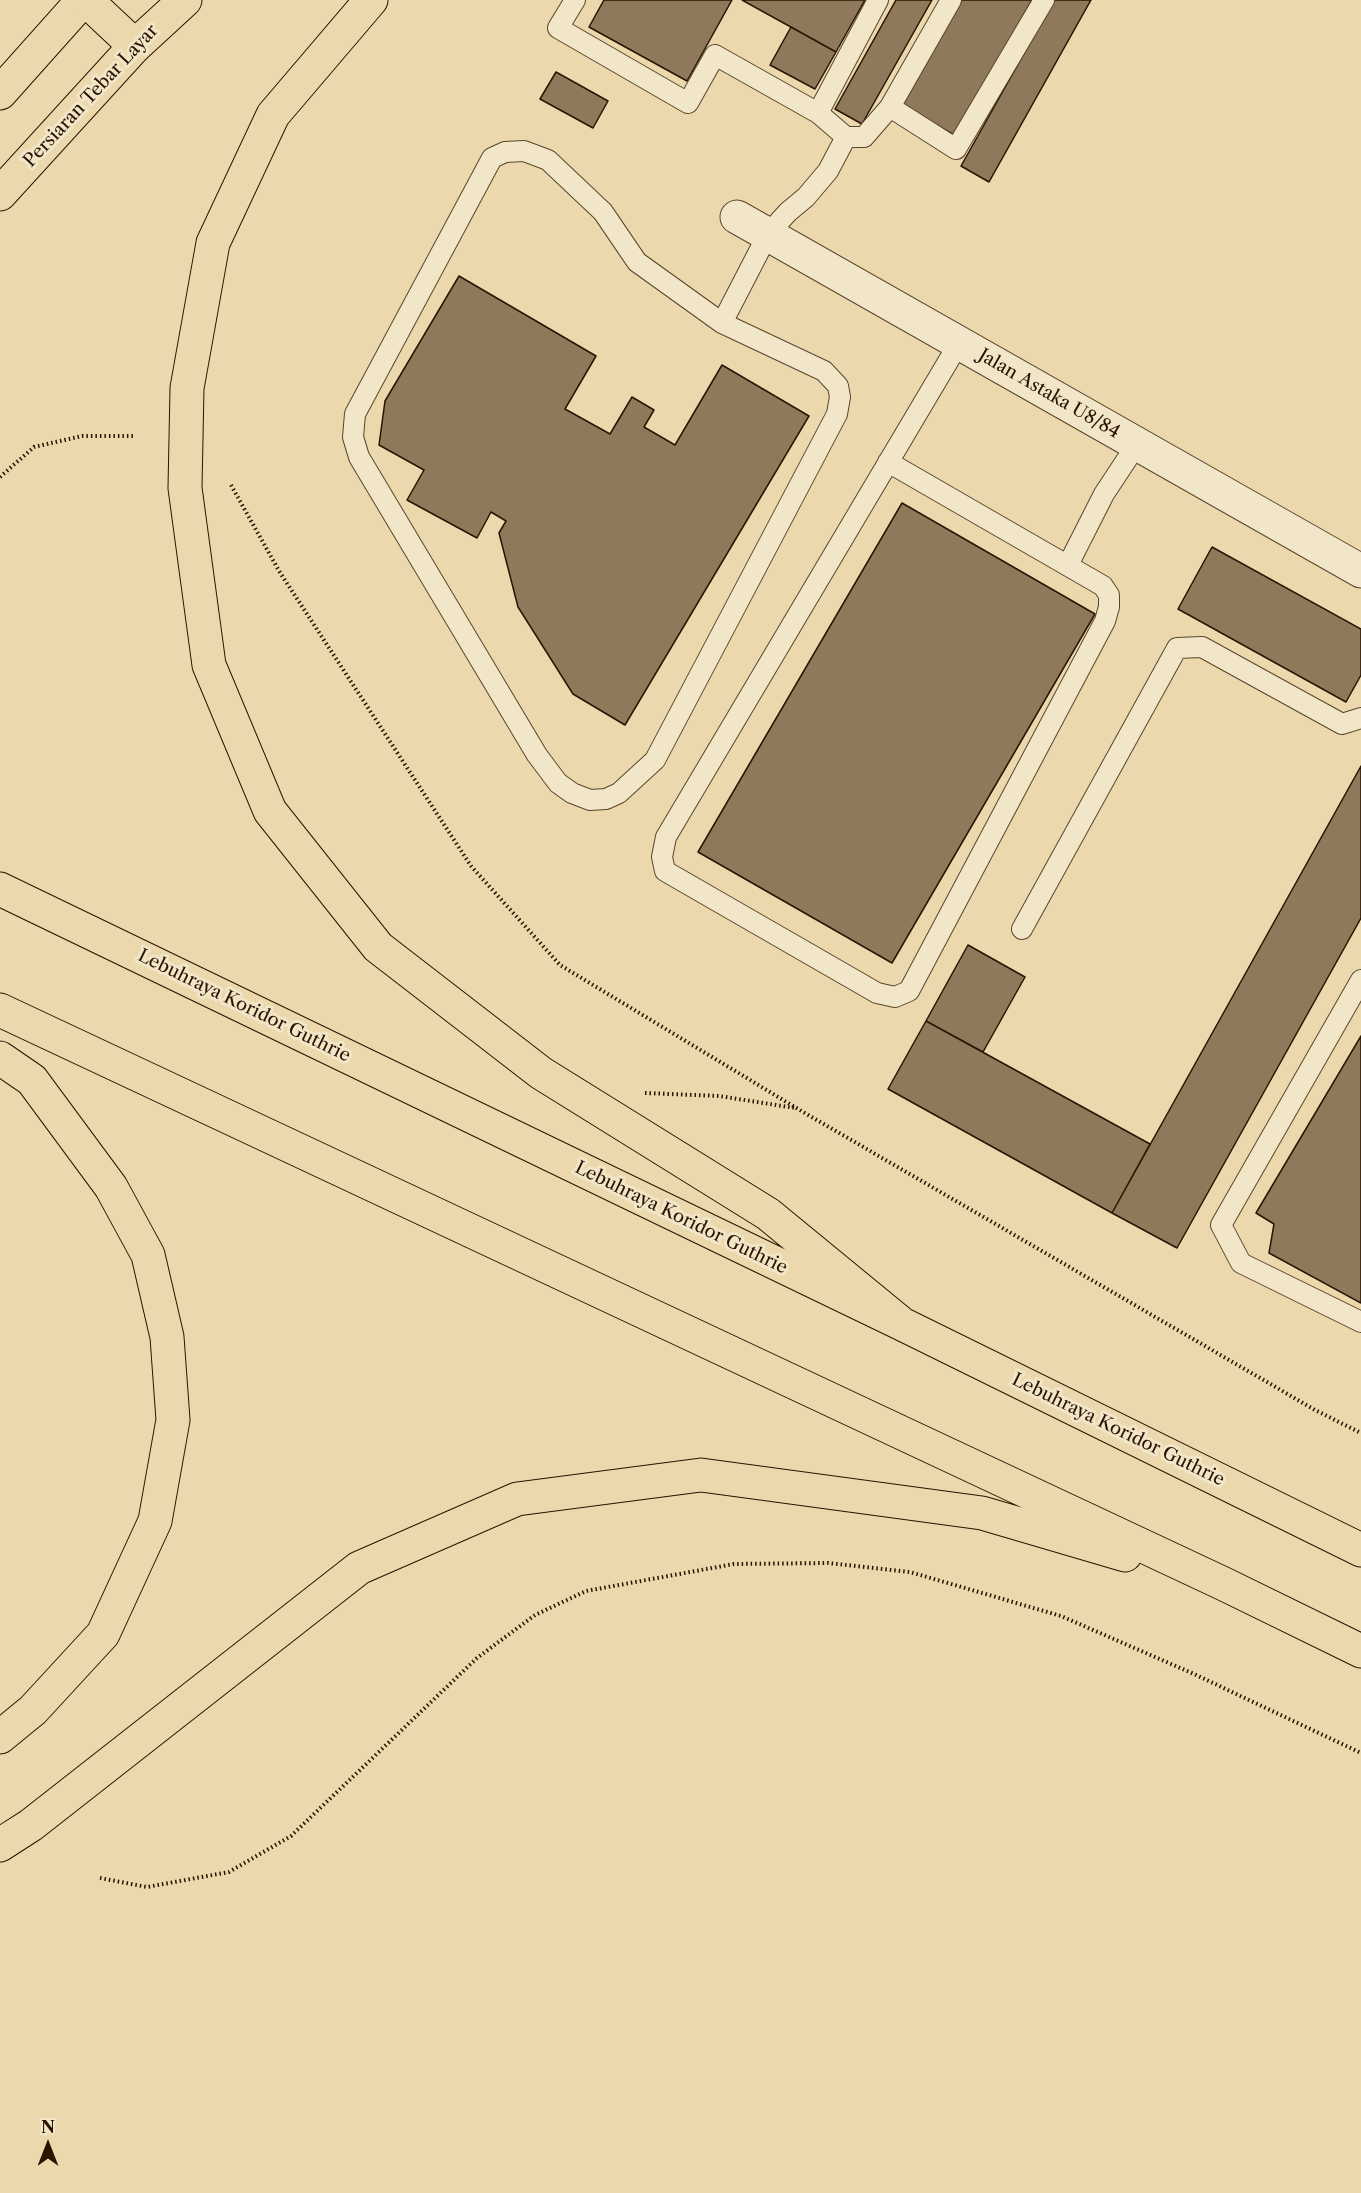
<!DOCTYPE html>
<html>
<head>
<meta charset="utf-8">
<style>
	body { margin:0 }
	#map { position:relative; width:1361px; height:2193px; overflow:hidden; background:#ebd8ac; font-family:"Libre Caslon Text",serif }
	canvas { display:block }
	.north { position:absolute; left:18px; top:2115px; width:60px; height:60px; -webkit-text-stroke:4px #f2e6c9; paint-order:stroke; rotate:0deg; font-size:16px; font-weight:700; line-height:24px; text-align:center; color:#2a1402 }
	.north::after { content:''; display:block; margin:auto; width:21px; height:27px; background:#2a1402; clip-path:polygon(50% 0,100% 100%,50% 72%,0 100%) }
</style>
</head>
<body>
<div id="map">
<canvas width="1361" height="2193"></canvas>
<div class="north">N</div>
</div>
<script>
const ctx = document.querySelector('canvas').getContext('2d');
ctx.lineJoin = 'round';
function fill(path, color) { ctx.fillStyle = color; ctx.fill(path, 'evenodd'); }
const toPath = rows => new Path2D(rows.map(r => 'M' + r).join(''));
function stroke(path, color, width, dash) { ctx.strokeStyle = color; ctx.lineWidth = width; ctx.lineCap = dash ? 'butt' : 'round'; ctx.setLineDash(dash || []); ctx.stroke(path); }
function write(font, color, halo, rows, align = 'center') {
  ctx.font = font + ' "Libre Caslon Text",serif'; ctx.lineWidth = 6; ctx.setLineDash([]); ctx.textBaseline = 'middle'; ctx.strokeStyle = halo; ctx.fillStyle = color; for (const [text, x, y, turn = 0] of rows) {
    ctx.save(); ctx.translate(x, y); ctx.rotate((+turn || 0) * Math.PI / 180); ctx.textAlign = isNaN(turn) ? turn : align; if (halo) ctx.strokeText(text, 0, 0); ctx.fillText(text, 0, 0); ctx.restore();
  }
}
const building = toPath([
	[604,0,732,0,687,81,589,27,604,0],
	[742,0,865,0,836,52,742,0],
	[896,0,932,0,862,124,835,109,896,0],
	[961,0,1032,0,956,136,902,106,961,0],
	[1054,0,1091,0,989,182,961,166,1054,0],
	[791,27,836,52,815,89,770,65,791,27],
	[556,72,608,101,593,128,540,99,556,72],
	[459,276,596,356,565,409,610,434,632,397,654,410,644,427,675,445,722,365,809,416,625,725,573,694,518,607,499,533,506,521,491,512,477,538,407,500,424,470,379,445,385,401,459,276],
	[902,503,1095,614,892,963,698,852,902,503],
	[1212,547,1361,629,1361,675,1346,702,1178,609,1212,547],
	[1361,766,1361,918,1177,1248,1112,1213,1361,766],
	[968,945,1025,977,983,1052,926,1021,968,945],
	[926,1021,1150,1144,1112,1213,888,1089,926,1021],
	[1361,1036,1361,1303,1269,1253,1274,1224,1256,1213,1361,1036]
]);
fill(building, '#8e7a5a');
stroke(building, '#2a1402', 1.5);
const lane = toPath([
	[575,0,558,28,688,103,715,55,818,113,846,137,864,137,890,107,956,149,1044,0],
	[890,107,951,0],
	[818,113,878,0],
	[524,151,548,160,603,212,637,262,722,323,824,371,838,386,840,397,837,414,655,760,619,793,606,799,590,800,572,793,558,783,537,755,359,457,353,437,355,414,492,158,505,152,524,151],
	[722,323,768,234,788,212,806,197,828,171,846,137],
	[888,462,1103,586,1109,595,1109,607,1105,621,909,991,895,997,877,993,665,871,662,857,666,837,959,343],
	[1068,565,1104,494,1137,444],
	[1022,929,1177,648,1202,647,1342,724,1361,718],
	[1361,980,1221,1225,1241,1263,1361,1322]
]);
const street = toPath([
	[737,217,1361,571]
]);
const primary = toPath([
	[0,93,83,0],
	[0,194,135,46,185,0]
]);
const highway = toPath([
	[86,0,135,46],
	[371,0,273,115,213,243,187,388,185,488,209,665,270,811,378,947,541,1073,768,1214,902,1324],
	[0,889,902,1324,1361,1550],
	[0,1010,1224,1584,1361,1651],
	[0,1058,32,1080,111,1187,148,1255,167,1337,173,1420,155,1521,103,1634,33,1710,0,1737],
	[0,1845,31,1825,359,1568,517,1499,701,1475,982,1513,1125,1555]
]);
stroke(lane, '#5a452c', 22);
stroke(street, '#5a452c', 35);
stroke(primary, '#2a1402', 35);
stroke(highway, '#2a1402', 35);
stroke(toPath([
	[0,477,34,447,82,436,135,436],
	[231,485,279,571,471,866,560,965,798,1109,1315,1410,1361,1433],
	[645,1093,719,1096,795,1108],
	[100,1878,147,1887,229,1872,291,1836,477,1658,535,1615,586,1591,734,1564,828,1563,910,1572,1061,1616,1194,1674,1361,1753]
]), '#2a1402', 4, [1.5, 3]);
stroke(lane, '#f2e6c9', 20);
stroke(street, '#f2e6c9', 33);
stroke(primary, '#ebd8ac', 33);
stroke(highway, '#ebd8ac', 33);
write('18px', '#2a1402', '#f2e6c9', [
	["Persiaran Tebar Layar",91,96,-47],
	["Jalan Astaka U8/84",1049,394,30],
	["Lebuhraya Koridor Guthrie",244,1006,26],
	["Lebuhraya Koridor Guthrie",681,1218,26],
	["Lebuhraya Koridor Guthrie",1118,1430,26]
]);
</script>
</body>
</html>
